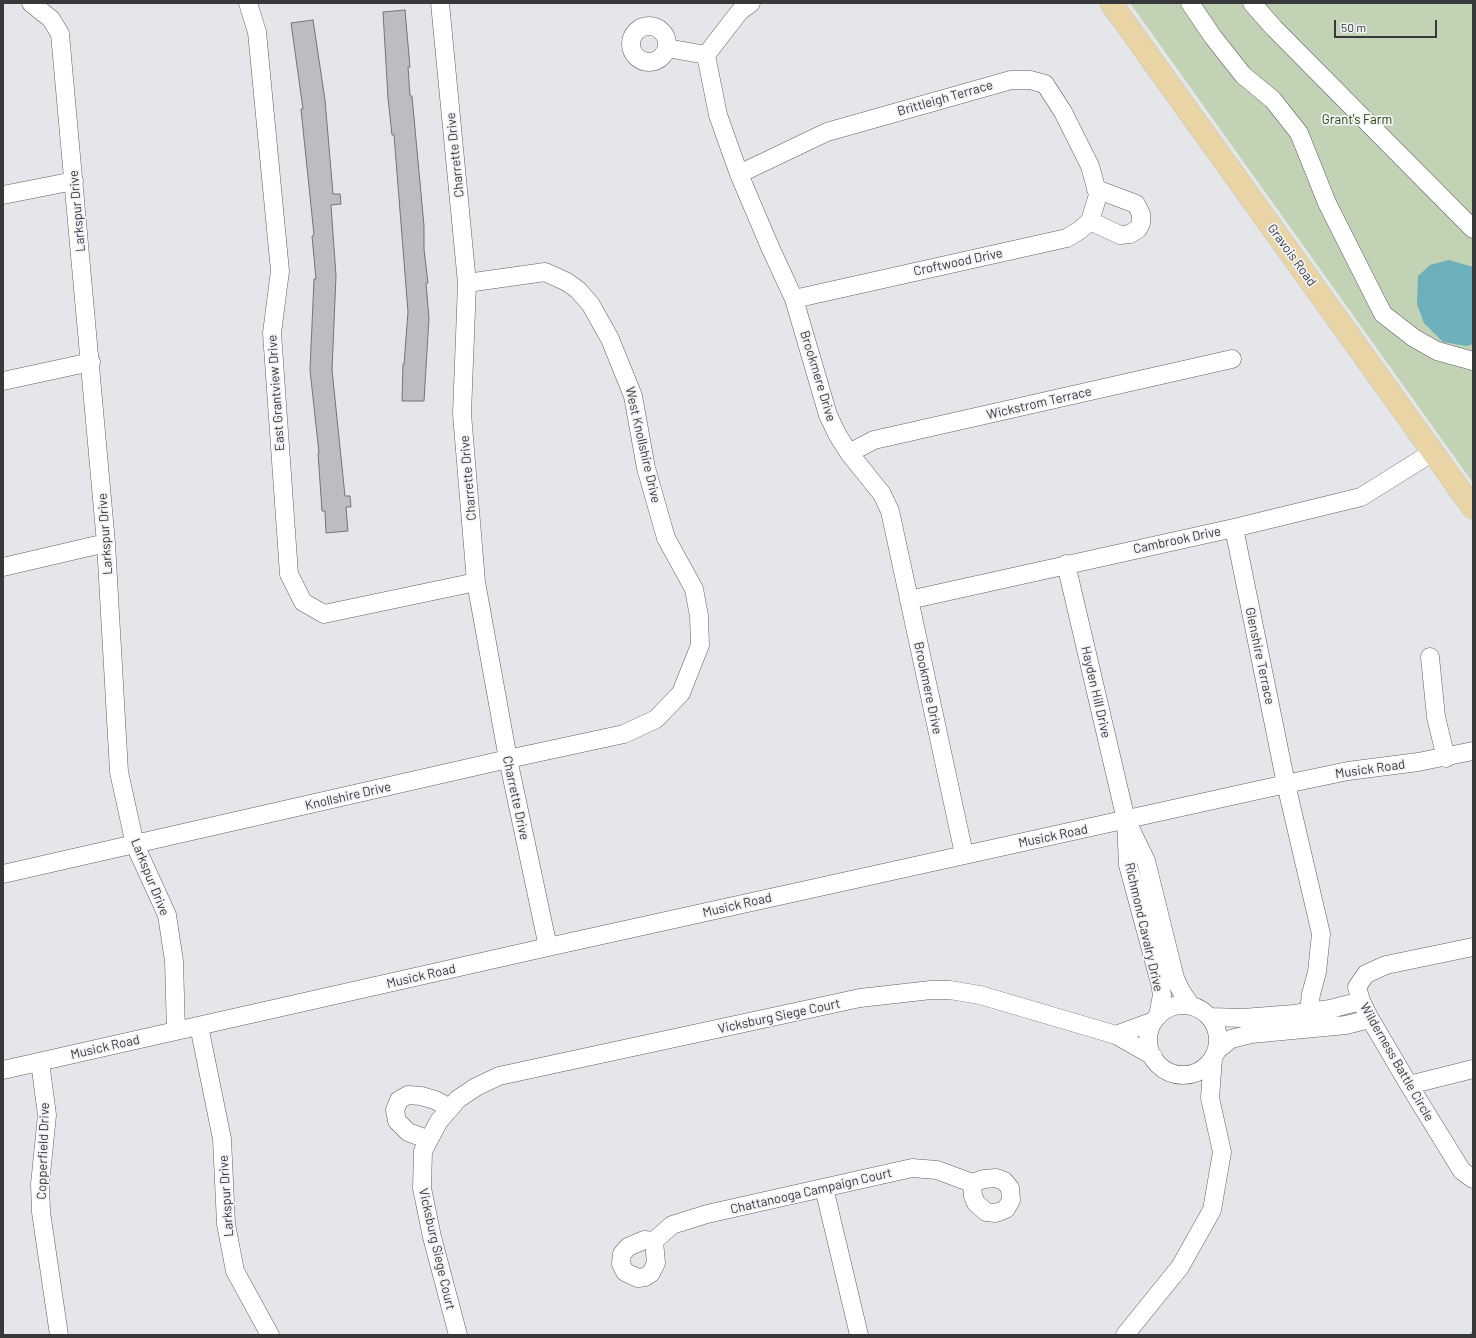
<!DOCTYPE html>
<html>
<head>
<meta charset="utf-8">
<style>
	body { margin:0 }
	#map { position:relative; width:1476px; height:1338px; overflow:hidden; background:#e5e6e9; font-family:Barlow,sans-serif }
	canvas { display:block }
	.frame { position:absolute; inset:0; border:4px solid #373839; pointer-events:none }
	.scale { position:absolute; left:1334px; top:20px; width:103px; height:18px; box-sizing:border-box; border:2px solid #373839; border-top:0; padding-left:5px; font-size:12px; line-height:14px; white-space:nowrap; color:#373839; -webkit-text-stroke:3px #f2f3f7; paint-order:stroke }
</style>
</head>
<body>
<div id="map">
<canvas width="1476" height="1338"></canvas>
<div class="frame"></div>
<div class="scale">50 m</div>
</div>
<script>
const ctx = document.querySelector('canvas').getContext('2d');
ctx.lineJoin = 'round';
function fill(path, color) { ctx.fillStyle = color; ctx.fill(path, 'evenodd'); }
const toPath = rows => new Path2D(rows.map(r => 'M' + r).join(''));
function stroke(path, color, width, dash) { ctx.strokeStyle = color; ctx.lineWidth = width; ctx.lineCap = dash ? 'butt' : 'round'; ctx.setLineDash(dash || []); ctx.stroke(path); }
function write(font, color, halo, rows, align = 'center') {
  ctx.font = font + ' Barlow,sans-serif'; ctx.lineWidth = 3.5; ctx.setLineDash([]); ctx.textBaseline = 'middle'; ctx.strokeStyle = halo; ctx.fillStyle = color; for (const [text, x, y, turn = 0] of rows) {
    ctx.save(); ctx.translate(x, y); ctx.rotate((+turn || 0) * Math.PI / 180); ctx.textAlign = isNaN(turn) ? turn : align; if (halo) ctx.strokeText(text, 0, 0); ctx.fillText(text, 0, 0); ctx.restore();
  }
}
fill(toPath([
	[1130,3,1473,3,1473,483]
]), '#c2d3b5');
fill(toPath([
	[1449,260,1473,267,1473,344,1466,346,1443,342,1424,323,1417,304,1418,276,1430,265]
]), '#6dafba');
stroke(toPath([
	[1472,1335,1473,1334]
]), '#6dafba', 4);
const building = toPath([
	[405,10,410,67,408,67,410,96,412,96,424,226,424,249,428,283,426,283,429,318,424,401,402,401,403,364,404,364,408,312,394,135,392,135,388,98,383,12,405,10],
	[313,20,325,100,333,194,340,194,341,204,331,205,336,276,332,370,345,496,350,496,351,507,346,507,348,531,326,533,325,511,322,511,318,453,319,453,310,370,314,279,316,279,312,236,314,235,301,109,303,109,291,23,313,20]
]);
fill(building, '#bcbdc1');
stroke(building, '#737477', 1);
const minor = toPath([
	[31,3,51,19,60,34,106,543,119,772,135,845,167,915,174,961,176,1031],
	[248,3,257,32,280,271,272,333,289,574,303,602,324,614,476,582],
	[440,3,467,283,462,414,476,582,508,759,548,947],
	[751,3,740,11,706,55,718,115,739,174,770,247,794,299,828,415,837,434,849,453,882,494,890,511,964,854],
	[1190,3,1213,37,1243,75,1273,100,1299,133,1327,203,1383,314,1414,338,1437,351,1473,361],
	[1252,3,1274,28,1473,229],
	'631 44a18 18 0 1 1 36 0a18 18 0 1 1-36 0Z',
	[667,48,706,55],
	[739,174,827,132,1011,80,1030,80,1045,84,1063,112,1090,166,1098,195,1090,221,1080,230,1067,238,794,299],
	[3,195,74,181],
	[1090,221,1120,235,1130,234,1138,229,1141,223,1141,214,1136,204,1096,189],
	[3,381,91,362],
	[849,453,874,440,1232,359],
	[1234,528,1286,784,1321,934,1317,972,1311,994,1309,1012,1311,1028],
	[1066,564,1126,820,1128,865,1160,983,1162,995,1158,1016],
	[3,567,106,543],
	[909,600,1234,528,1361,497,1433,452],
	[1430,657,1436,717,1446,758],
	[1129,826,1146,861,1175,978,1181,991,1191,1006],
	[3,874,508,759,624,734,656,719,681,693,700,645,699,616,694,589,666,538,646,468,633,396,610,339,591,305,578,290,567,282,545,272,467,283],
	[1473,947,1386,965,1366,974,1357,987,1361,1001,1369,1017,1409,1085,1462,1171,1473,1179],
	'1148 1040a35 35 0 1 1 70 0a35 35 0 1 1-70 0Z',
	[1210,1017,1243,1018,1294,1014,1330,1009,1361,1001],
	[199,1026,222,1139,226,1224,235,1271,270,1335],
	[1116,1035,1154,1021],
	[1216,1051,1231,1039,1251,1034,1346,1025,1362,1021,1369,1017],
	[40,1062,47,1115,40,1184,41,1212,59,1335],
	[3,1070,548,947,1286,784,1348,771,1418,762,1473,751],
	[1409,1085,1473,1069],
	[429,1140,408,1132,397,1121,395,1110,399,1100,408,1095,421,1096,435,1100,450,1108],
	[824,1188,859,1335],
	[654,1241,644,1240,628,1247,622,1254,621,1264,625,1272,638,1278,645,1277,651,1273,656,1263,654,1241,672,1225,707,1214,912,1168,937,1170,972,1183,984,1179,996,1178,1004,1181,1010,1188,1011,1200,1006,1209,996,1213,986,1212,976,1203,973,1196,972,1183],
	[458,1335,432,1237,422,1188,423,1151,439,1121,458,1099,476,1087,499,1076,860,998,931,990,950,990,980,995,1116,1035,1153,1056],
	[1125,1335,1180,1267,1212,1210,1222,1152,1210,1098,1213,1058]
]);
const major = toPath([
	[1111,3,1473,508]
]);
stroke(minor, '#5f6063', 19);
stroke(major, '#c3c3c4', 23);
stroke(minor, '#fff', 18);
stroke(major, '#e8d4a5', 22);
write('13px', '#373839', '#f2f3f7', [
	["Brittleigh Terrace",945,98,-16],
	["Charrette Drive",455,155,-96],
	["Larkspur Drive",77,211,-95],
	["Gravois Road",1292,255,54],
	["Croftwood Drive",958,262,-12],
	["Brookmere Drive",818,376,73],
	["East Grantview Drive",276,393,-94],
	["Wickstrom Terrace",1039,403,-13],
	["West Knollshire Drive",643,445,77],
	["Charrette Drive",468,478,-95],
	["Larkspur Drive",105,534,-94],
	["Cambrook Drive",1177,540,-12],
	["Glenshire Terrace",1260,656,78],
	["Brookmere Drive",928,688,78],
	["Hayden Hill Drive",1096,692,77],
	["Musick Road",1370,769,-8],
	["Knollshire Drive",348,796,-13],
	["Charrette Drive",516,798,78],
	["Musick Road",1053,836,-12],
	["Larkspur Drive",150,877,68],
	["Musick Road",737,905,-13],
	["Richmond Cavalry Drive",1144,927,77],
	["Musick Road",421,976,-13],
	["Vicksburg Siege Court",779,1016,-12],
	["Musick Road",105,1047,-13],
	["Wilderness Battle Circle",1397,1062,60],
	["Copperfield Drive",43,1151,-88],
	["Chattanooga Campaign Court",811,1191,-13],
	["Larkspur Drive",226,1196,-94],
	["Vicksburg Siege Court",437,1249,77]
]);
write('13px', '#244300', '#f2f3f7', [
	["Grant's Farm",1357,120]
]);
</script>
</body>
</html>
